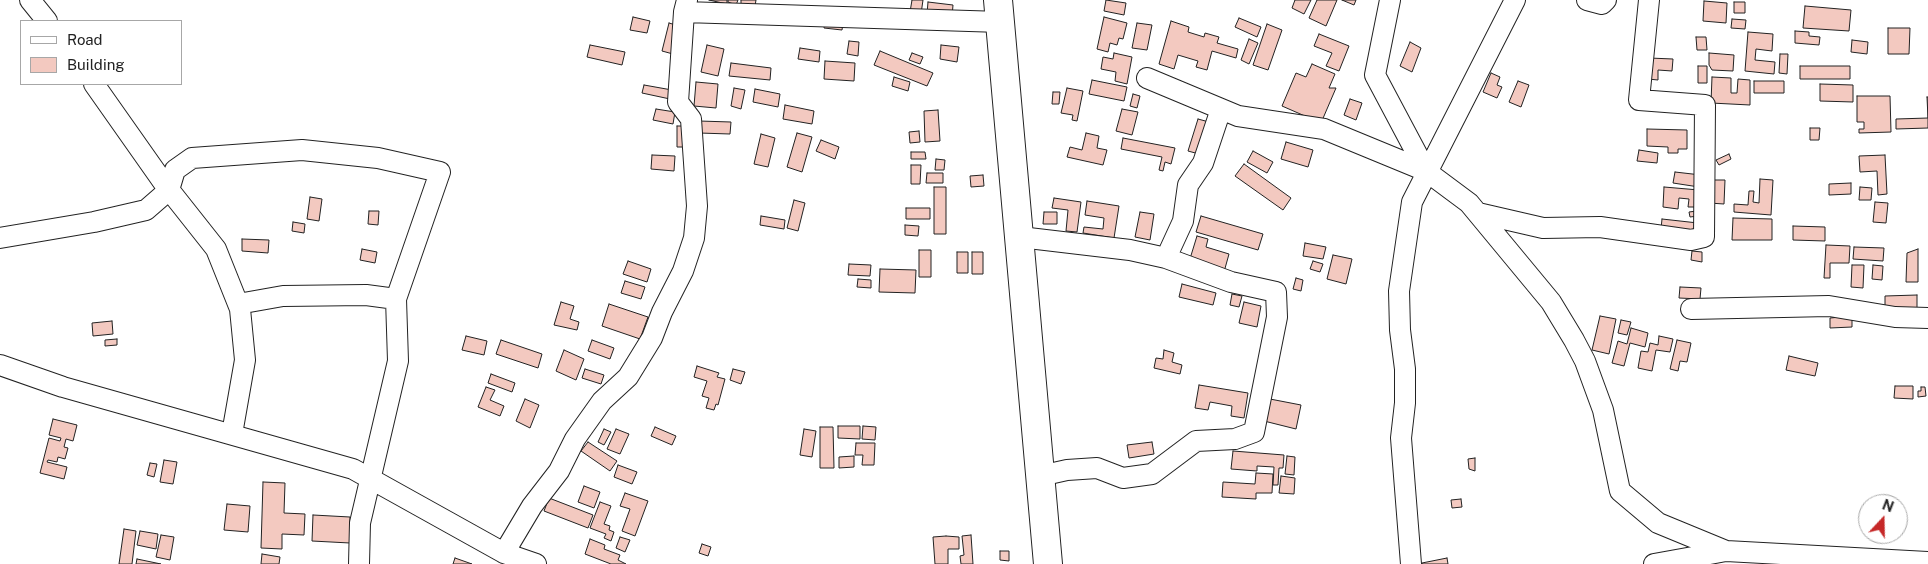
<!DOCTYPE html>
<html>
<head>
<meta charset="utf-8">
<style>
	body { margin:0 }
	#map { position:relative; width:1928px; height:564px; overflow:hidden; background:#fff; font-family:"Public Sans",sans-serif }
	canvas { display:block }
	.legend { position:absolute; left:20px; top:20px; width:162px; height:65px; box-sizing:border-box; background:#fff; border:1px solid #a7a7a7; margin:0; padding:6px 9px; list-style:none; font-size:15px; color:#222 }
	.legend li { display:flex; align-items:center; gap:10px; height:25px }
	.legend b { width:25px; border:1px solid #a7a7a7 }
	.north { position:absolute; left:1858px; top:494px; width:50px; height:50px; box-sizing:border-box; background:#fff; border:1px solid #a7a7a7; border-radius:50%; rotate:21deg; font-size:14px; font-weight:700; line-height:20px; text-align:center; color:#222 }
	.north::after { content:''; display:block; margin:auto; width:18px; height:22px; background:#c62828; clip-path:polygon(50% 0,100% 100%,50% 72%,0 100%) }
</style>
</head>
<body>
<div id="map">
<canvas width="1928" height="564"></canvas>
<ul class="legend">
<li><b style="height:6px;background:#fff"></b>Road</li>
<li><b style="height:14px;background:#f3c9c0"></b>Building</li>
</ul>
<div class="north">N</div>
</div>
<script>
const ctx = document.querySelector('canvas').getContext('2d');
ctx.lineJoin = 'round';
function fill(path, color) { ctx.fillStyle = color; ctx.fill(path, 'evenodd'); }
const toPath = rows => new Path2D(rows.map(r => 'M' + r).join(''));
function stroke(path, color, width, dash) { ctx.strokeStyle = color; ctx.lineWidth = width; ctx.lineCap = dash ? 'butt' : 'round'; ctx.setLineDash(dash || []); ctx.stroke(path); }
const building = toPath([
	[709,0,727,0,727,4,709,0],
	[728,0,738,0,736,5,728,2,728,0],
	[741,0,756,0,755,6,741,4,741,0],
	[912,0,923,0,921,14,910,12,912,0],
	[1106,0,1126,3,1124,15,1104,11,1106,0],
	[1295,0,1311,0,1304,14,1292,8,1295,0],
	[1317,0,1337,0,1326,26,1309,18,1317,0],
	[1342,0,1356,0,1354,5,1342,0],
	[1704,1,1727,3,1726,23,1703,21,1704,1],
	[928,2,953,5,952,17,927,14,928,2],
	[1734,2,1745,2,1745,13,1734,13,1734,2],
	[1805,6,1851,10,1849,31,1803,28,1805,6],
	[633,17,650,21,647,33,630,30,633,17],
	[1104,17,1127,23,1123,39,1119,38,1117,45,1110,43,1108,52,1097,49,1104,17],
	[1239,18,1261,27,1257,37,1235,27,1239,18],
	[1732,19,1746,20,1745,29,1731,28,1732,19],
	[825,20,843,23,842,30,824,28,825,20],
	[1171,21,1189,27,1188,32,1204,37,1205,33,1219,37,1217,43,1238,49,1236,58,1212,51,1207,70,1196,67,1198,61,1178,55,1174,69,1159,64,1171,21],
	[669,23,679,26,673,54,662,51,669,23],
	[1137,23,1152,25,1147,50,1132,48,1137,23],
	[1267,24,1282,30,1268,70,1253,65,1267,24],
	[1888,28,1910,28,1909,54,1888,54,1888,28],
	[1795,31,1809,32,1809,36,1820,37,1819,45,1795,43,1795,31],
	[1748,32,1773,34,1772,51,1756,49,1755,60,1775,62,1774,74,1745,71,1748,32],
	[1319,34,1349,46,1339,71,1326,66,1332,53,1314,46,1319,34],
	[1696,37,1706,37,1707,50,1697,50,1696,37],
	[1249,39,1258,43,1249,64,1241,60,1249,39],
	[1852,40,1868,42,1867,54,1851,52,1852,40],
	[849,41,859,42,858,56,847,54,849,41],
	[1410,42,1421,48,1412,72,1400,66,1410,42],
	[590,45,625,52,622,65,587,57,590,45],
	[707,45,724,49,718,76,701,72,707,45],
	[941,45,959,47,957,62,940,59,941,45],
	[800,48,820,51,819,62,798,59,800,48],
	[880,51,933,73,927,86,874,65,880,51],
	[912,53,923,57,920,64,909,60,912,53],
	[1114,53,1132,57,1127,84,1115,81,1116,72,1101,69,1103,57,1113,59,1114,53],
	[1709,53,1734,55,1733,71,1712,70,1709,65,1709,53],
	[1780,54,1788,54,1787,74,1779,73,1780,54],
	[1649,58,1673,59,1672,71,1658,70,1658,80,1648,79,1649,58],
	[825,61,855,63,854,81,824,79,825,61],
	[731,63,771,68,770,80,729,76,731,63],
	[1312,64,1335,74,1329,88,1336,88,1321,123,1282,106,1296,73,1306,77,1312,64],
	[1698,66,1707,66,1707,83,1698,83,1698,66],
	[1800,66,1850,66,1850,79,1800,79,1800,66],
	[1491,73,1500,77,1497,85,1502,87,1497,98,1483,92,1491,73],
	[894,77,910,82,908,91,892,86,894,77],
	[1712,77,1731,78,1731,93,1737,93,1738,79,1750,80,1750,105,1711,103,1712,77],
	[1092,80,1127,87,1124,101,1089,94,1092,80],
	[1518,81,1529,85,1521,107,1509,102,1518,81],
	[1754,81,1784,81,1784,93,1754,93,1754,81],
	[696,82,718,84,716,108,694,106,696,82],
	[1820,84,1853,85,1853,102,1820,101,1820,84],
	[644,85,672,90,670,99,642,93,644,85],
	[734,88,745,90,741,109,731,106,734,88],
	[1067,88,1083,91,1077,121,1072,120,1073,115,1061,113,1067,88],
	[755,89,780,94,778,107,753,102,755,89],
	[1053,92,1060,92,1059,104,1052,104,1053,92],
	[1133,94,1140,96,1137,108,1130,106,1133,94],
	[1857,96,1890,96,1891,132,1859,133,1859,129,1864,129,1864,122,1857,122,1857,96],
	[1927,97,1928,97,1928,128,1896,129,1896,119,1928,118,1927,97],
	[1350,99,1362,103,1356,120,1344,115,1350,99],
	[785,105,814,111,812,124,783,119,785,105],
	[656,109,675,112,673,124,653,120,656,109],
	[1122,109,1138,112,1132,135,1116,131,1122,109],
	[938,110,940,141,925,142,924,111,938,110],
	[1198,119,1209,122,1199,154,1188,151,1198,119],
	[699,121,731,122,730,134,699,133,699,121],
	[677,126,685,126,685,147,677,147,677,126],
	[1810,128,1820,128,1819,140,1810,140,1810,128],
	[1647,129,1687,130,1687,149,1678,149,1678,153,1668,153,1668,147,1647,146,1647,129],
	[919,131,920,142,910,143,909,132,919,131],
	[797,133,812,137,802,172,787,167,797,133],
	[1086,133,1099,136,1097,148,1107,150,1103,165,1067,157,1070,147,1082,150,1086,133],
	[761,134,775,138,768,167,754,164,761,134],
	[1123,138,1175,148,1171,164,1165,162,1163,171,1159,170,1162,157,1121,149,1123,138],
	[821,140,839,147,835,159,816,151,821,140],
	[1286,142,1313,150,1308,167,1281,159,1286,142],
	[1639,150,1658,153,1657,163,1637,161,1639,150],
	[1253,151,1273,162,1267,173,1247,162,1253,151],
	[911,152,925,152,926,159,911,159,911,152],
	[1729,154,1731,159,1719,165,1716,160,1729,154],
	[652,155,675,156,674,171,651,169,652,155],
	[1885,155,1887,194,1878,195,1877,171,1860,172,1859,156,1885,155],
	[936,159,945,160,944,170,935,170,936,159],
	[1244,164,1291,198,1283,210,1235,176,1244,164],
	[911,165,921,165,920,184,911,184,911,165],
	[1675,172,1701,175,1699,187,1673,183,1675,172],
	[927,173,943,173,943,183,926,183,927,173],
	[983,175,984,186,971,187,970,176,983,175],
	[1760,179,1773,180,1771,215,1734,212,1734,204,1748,205,1749,191,1754,191,1753,202,1759,203,1760,179],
	[1710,180,1725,180,1724,204,1709,203,1710,180],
	[1851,183,1851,194,1829,195,1829,184,1851,183],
	[934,187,946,187,946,234,934,234,934,187],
	[1664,187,1699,190,1697,207,1688,207,1689,199,1679,198,1678,209,1663,207,1664,187],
	[1860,187,1872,188,1871,200,1859,200,1860,187],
	[310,197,322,199,319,221,307,219,310,197],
	[1054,198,1081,202,1077,232,1066,231,1068,210,1052,208,1054,198],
	[794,200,805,203,798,231,787,228,794,200],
	[1087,201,1119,206,1114,238,1083,233,1084,227,1103,229,1104,218,1085,215,1087,201],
	[1875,202,1888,203,1886,223,1873,222,1875,202],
	[906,208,930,208,930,219,906,219,906,208],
	[369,211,379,211,378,225,368,224,369,211],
	[1697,211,1698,216,1690,217,1689,212,1697,211],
	[1044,212,1057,212,1057,224,1043,224,1044,212],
	[1140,212,1154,214,1150,240,1135,237,1140,212],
	[761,216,785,220,784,229,760,225,761,216],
	[1201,216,1263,234,1258,250,1196,232,1201,216],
	[1733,218,1772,219,1772,240,1732,240,1733,218],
	[1662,219,1698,223,1697,233,1661,229,1662,219],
	[293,222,305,224,304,233,292,231,293,222],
	[905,225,919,226,918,236,905,235,905,225],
	[1793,226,1825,227,1825,241,1793,240,1793,226],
	[1197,236,1208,239,1206,247,1229,254,1224,272,1189,262,1197,236],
	[242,239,269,240,268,253,242,251,242,239],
	[1305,243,1326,247,1323,259,1303,256,1305,243],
	[1826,245,1850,246,1849,263,1830,263,1830,278,1824,278,1826,245],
	[1854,247,1884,248,1883,261,1853,259,1854,247],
	[362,249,377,252,375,263,360,260,362,249],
	[1918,249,1918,282,1906,282,1907,253,1918,249],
	[919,250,931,250,931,277,919,277,919,250],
	[1692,251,1702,252,1702,262,1691,260,1692,251],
	[957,252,968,252,968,273,957,273,957,252],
	[972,252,983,252,983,274,972,274,972,252],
	[1333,255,1352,259,1346,284,1327,279,1333,255],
	[628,261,651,269,647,282,623,274,628,261],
	[1313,261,1323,264,1320,272,1310,269,1313,261],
	[849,264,871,265,870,276,848,275,849,264],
	[1852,265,1864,265,1863,288,1851,287,1852,265],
	[1873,265,1883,266,1882,280,1872,279,1873,265],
	[880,269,916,270,915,293,879,292,880,269],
	[1296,278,1303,280,1301,291,1293,289,1296,278],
	[858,279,871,280,871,288,857,287,858,279],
	[625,281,645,287,641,299,621,293,625,281],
	[1182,284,1216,293,1213,305,1179,297,1182,284],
	[1680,287,1701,288,1700,299,1679,298,1680,287],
	[1232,294,1242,296,1239,307,1230,305,1232,294],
	[1917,295,1917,308,1885,309,1885,296,1917,295],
	[561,302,574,306,570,319,579,322,577,330,554,325,561,302],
	[1244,302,1261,306,1257,327,1239,323,1244,302],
	[609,304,648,317,640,339,602,326,609,304],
	[1600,316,1616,319,1609,354,1592,350,1600,316],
	[1852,316,1852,327,1830,328,1830,318,1852,316],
	[1621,320,1631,322,1627,335,1618,333,1621,320],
	[112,321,113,334,93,336,92,323,112,321],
	[1631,328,1648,333,1645,347,1630,343,1624,366,1612,363,1618,341,1627,344,1631,328],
	[466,336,487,341,484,355,462,350,466,336],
	[1659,336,1673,339,1670,352,1656,350,1652,371,1638,368,1641,351,1648,352,1650,343,1658,345,1659,336],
	[117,339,117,345,105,346,105,340,117,339],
	[501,340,542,354,538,368,496,354,501,340],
	[592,340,614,348,610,359,588,351,592,340],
	[1677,340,1691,343,1687,362,1680,361,1678,371,1670,369,1677,340],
	[564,350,584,359,576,380,556,371,564,350],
	[1164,350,1174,353,1172,362,1182,365,1180,374,1154,368,1156,358,1163,359,1164,350],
	[1789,356,1818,363,1815,376,1786,370,1789,356],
	[697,366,719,373,717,377,725,379,718,405,716,404,714,410,706,408,709,398,702,396,707,381,694,377,697,366],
	[585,369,604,375,601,384,582,378,585,369],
	[733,369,745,372,741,384,730,380,733,369],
	[491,374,515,383,512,392,488,383,491,374],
	[1199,385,1248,393,1244,418,1231,416,1232,406,1210,402,1208,410,1195,408,1199,385],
	[1895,386,1913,386,1913,399,1894,398,1895,386],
	[486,387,495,390,490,400,504,406,500,416,478,407,486,387],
	[1921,387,1925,387,1926,396,1918,397,1918,391,1921,391,1921,387],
	[525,399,539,405,530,428,516,421,525,399],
	[1270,399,1301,405,1296,429,1264,421,1270,399],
	[53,419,77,425,73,441,66,439,64,447,68,448,65,459,58,457,57,462,48,460,47,462,67,467,64,479,40,473,49,438,60,441,61,438,49,435,53,419],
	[838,426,860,426,860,439,838,438,838,426],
	[863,426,876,427,875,440,862,439,863,426],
	[655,427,676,436,672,445,651,436,655,427],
	[820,427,833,427,834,468,820,468,820,427],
	[604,429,611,432,604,445,598,442,604,429],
	[616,429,629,434,620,454,607,449,616,429],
	[804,429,816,431,812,457,800,455,804,429],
	[588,442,617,461,610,471,581,451,588,442],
	[1152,442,1154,454,1129,458,1127,445,1152,442],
	[856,443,875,443,874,465,862,465,863,455,855,455,856,443],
	[1233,451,1284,455,1283,468,1279,468,1278,485,1273,485,1274,467,1257,466,1257,471,1231,469,1233,451],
	[854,456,854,467,839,468,839,457,854,456],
	[1287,456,1295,457,1294,475,1285,474,1287,456],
	[1475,458,1475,471,1469,469,1468,459,1475,458],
	[164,460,177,462,173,484,160,482,164,460],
	[150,463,157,464,154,477,147,475,150,463],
	[618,465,637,472,632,484,614,477,618,465],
	[1256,473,1273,474,1272,493,1256,493,1256,499,1222,497,1223,482,1255,484,1256,473],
	[1281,476,1295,478,1294,494,1279,493,1281,476],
	[263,482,285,483,284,513,305,514,304,535,282,534,282,549,261,548,263,482],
	[584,486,600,492,594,508,578,502,584,486],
	[625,493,648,501,635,536,622,531,630,509,620,506,625,493],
	[549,498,593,515,588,528,544,511,549,498],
	[1461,499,1462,507,1452,508,1451,500,1461,499],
	[600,502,611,506,604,524,610,526,609,530,614,532,611,541,604,538,606,534,590,528,600,502],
	[227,504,250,506,248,532,224,530,227,504],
	[313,515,350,517,350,543,312,541,313,515],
	[124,529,136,531,132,564,119,564,124,529],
	[140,531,158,534,156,549,137,545,140,531],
	[161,535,174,537,170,560,156,557,161,535],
	[971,535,973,564,961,564,960,556,964,555,962,536,971,535],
	[946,536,959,537,959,549,948,549,948,564,935,564,933,537,946,536],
	[620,537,630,540,625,552,616,548,620,537],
	[590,539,605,545,604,549,620,555,618,560,626,564,611,564,585,554,590,539],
	[702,544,711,547,708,556,699,553,702,544],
	[1000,551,1009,551,1009,561,1000,560,1000,551],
	[262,554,280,557,279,564,261,564,262,554],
	[455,558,472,564,453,564,455,558],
	[1447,558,1448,564,1422,564,1422,563,1447,558],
	[137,559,161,564,136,564,137,559]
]);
fill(building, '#f3c9c0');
stroke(building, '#222', 1);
const minor = toPath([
	[30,0,47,21],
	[1390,0,1375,75,1426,171,1469,203,1551,302,1574,340,1585,361,1603,410,1620,491,1658,523,1726,551,1928,562],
	[1587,0,1602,4,1606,0],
	[684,12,1001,22],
	[1147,78,1238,116,1324,129,1426,171],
	[94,84,163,182,216,249,240,309,245,360,232,434],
	[1478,213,1543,228,1600,227,1691,240,1704,237,1705,105,1639,100,1649,0],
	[1020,237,1130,250,1166,258,1183,221,1188,185,1203,163,1221,109],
	[0,238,94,222,146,210,169,190,175,170,192,158,302,150,378,158,440,172,396,299,398,361,360,523,359,564],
	[238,304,283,296,366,295,396,299],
	[1691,309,1829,306,1895,317,1928,318],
	[0,365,63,387,353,469,504,553,536,564],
	[1040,476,1067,470,1097,468,1123,478,1152,474,1196,441,1235,439,1254,432,1277,317,1276,292,1231,282,1166,258],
	[504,553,532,506,559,471,575,439,602,401,628,377,652,338,662,312,683,271,694,238,697,206,691,119,678,102,684,12,687,0],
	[1411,564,1401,438,1405,403,1405,369,1400,330,1399,291,1412,202,1515,0],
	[1654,564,1726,551]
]);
const secondary = toPath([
	[998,0,1048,564]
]);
stroke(minor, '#222', 22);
stroke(secondary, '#222', 30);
stroke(minor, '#fff', 20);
stroke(secondary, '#fff', 28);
</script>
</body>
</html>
